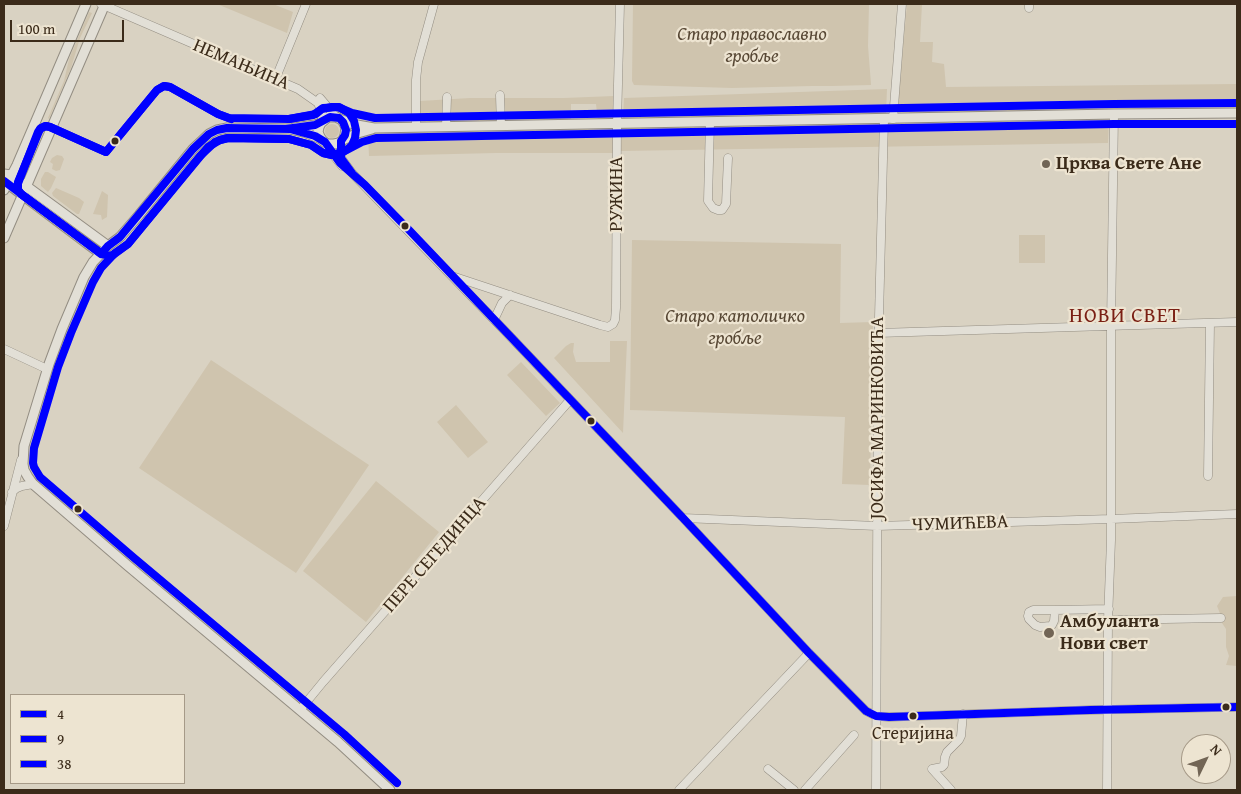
<!DOCTYPE html>
<html>
<head>
<meta charset="utf-8">
<style>
	body { margin:0 }
	#map { position:relative; width:1241px; height:794px; overflow:hidden; background:#d9d2c2; font-family:"Gentium Book Plus",serif }
	canvas { display:block }
	.frame { position:absolute; inset:0; border:5px solid #3b2b1a; pointer-events:none }
	.legend { position:absolute; left:10px; top:694px; width:175px; height:90px; box-sizing:border-box; background:#ede4d1; border:1px solid #a69a88; margin:0; padding:6px 9px; list-style:none; font-size:15px; color:#3b2b1a }
	.legend li { display:flex; align-items:center; gap:10px; height:25px }
	.legend b { width:25px; border:1px solid #a69a88 }
	.north { position:absolute; left:1181px; top:734px; width:50px; height:50px; box-sizing:border-box; background:#ede4d1; border:1px solid #a69a88; border-radius:50%; rotate:48deg; font-size:14px; font-weight:700; line-height:20px; text-align:center; color:#3b2b1a }
	.north::after { content:''; display:block; margin:auto; width:18px; height:22px; background:#726555; clip-path:polygon(50% 0,100% 100%,50% 72%,0 100%) }
	.scale { position:absolute; left:10px; top:20px; width:114px; height:22px; box-sizing:border-box; border:2px solid #3b2b1a; border-top:0; padding-left:6px; font-size:15px; line-height:18px; white-space:nowrap; color:#3b2b1a; -webkit-text-stroke:4px #ede4d1; paint-order:stroke }
</style>
</head>
<body>
<div id="map">
<canvas width="1241" height="794"></canvas>
<div class="frame"></div>
<ul class="legend">
<li><b style="height:6px;background:#00f"></b>4</li>
<li><b style="height:6px;background:#00f"></b>9</li>
<li><b style="height:6px;background:#00f"></b>38</li>
</ul>
<div class="north">N</div>
<div class="scale">100 m</div>
</div>
<script>
const ctx = document.querySelector('canvas').getContext('2d');
ctx.lineJoin = 'round';
function fill(path, color) { ctx.fillStyle = color; ctx.fill(path, 'evenodd'); }
const toPath = rows => new Path2D(rows.map(r => 'M' + r).join(''));
function stroke(path, color, width, dash) { ctx.strokeStyle = color; ctx.lineWidth = width; ctx.lineCap = dash ? 'butt' : 'round'; ctx.setLineDash(dash || []); ctx.stroke(path); }
function write(font, color, halo, rows, align = 'center') {
  ctx.font = font + ' "Gentium Book Plus",serif'; ctx.lineWidth = 4.5; ctx.setLineDash([]); ctx.textBaseline = 'middle'; ctx.strokeStyle = halo; ctx.fillStyle = color; for (const [text, x, y, turn = 0] of rows) {
    ctx.save(); ctx.translate(x, y); ctx.rotate((+turn || 0) * Math.PI / 180); ctx.textAlign = isNaN(turn) ? turn : align; if (halo) ctx.strokeText(text, 0, 0); ctx.fillText(text, 0, 0); ctx.restore();
  }
}
fill(toPath([
	[217,4,273,4,293,12,287,33],
	[633,4,869,4,868,46,871,84,871,85,832,86,812,86,732,88,634,85,632,81],
	[907,4,922,4,920,42,933,42,932,62,944,64,946,87,1237,84,1237,104,1035,112,910,113,898,103],
	[89,12,92,13,80,38,71,68,49,119,48,118,64,81,69,59],
	[887,89,886,113,623,119,624,98],
	[614,96,614,120,598,121,596,104,571,104,571,120,420,124,420,101,470,98,564,98],
	[1109,117,1108,143,621,151,622,127],
	'325 131a7 7 0 1 1 14 0a7 7 0 1 1-14 0Z',
	[613,127,613,153,496,153,369,156,368,133,381,131],
	[34,141,37,141,38,145,28,167,23,164],
	[57,155,62,156,64,159,60,170,56,171,52,169,53,164,50,162,52,158],
	[45,172,48,172,56,177,51,188,48,192,41,186,41,179],
	[56,188,79,198,84,202,79,214,77,214,53,196,52,193],
	[102,191,108,195,107,217,102,220,101,215,93,214],
	[1019,235,1045,235,1045,263,1019,263],
	[632,240,841,244,840,323,873,322,870,485,842,484,845,417,630,410],
	[610,341,627,341,623,433,554,358,566,346,571,343,574,343,573,352,576,362,610,362],
	[211,360,369,465,296,573,139,468],
	[521,362,560,403,546,416,507,375],
	[456,405,488,442,468,458,437,422],
	[376,481,439,532,366,622,303,571],
	[1237,596,1237,666,1226,665,1229,656,1226,647,1226,629,1222,623,1221,616,1217,606,1223,597]
]), '#cfc4ae');
const minor = toPath([
	[101,4,298,89,318,103,322,113,322,121],
	[1029,8,1029,4],
	[275,80,306,4],
	[500,95,501,126],
	[320,98,336,117],
	[893,119,902,4],
	[710,122,708,201,713,208,718,210,722,210,726,204,728,158],
	[416,127,416,80,418,62,434,4],
	[446,127,447,97],
	[341,141,341,158,352,173,505,331,683,518,809,653,866,711,876,716,889,717,1090,710,1237,707],
	[325,142,330,151,342,166],
	[452,276,600,325,608,327,613,324,615,320,616,308,617,124,620,4],
	[494,320,502,303,510,295],
	[878,333,1237,322],
	[4,349,47,369],
	[1208,476,1210,323],
	[12,492,17,488,22,486,33,484],
	[683,518,877,526,1111,519,1237,514],
	[4,526,21,460],
	[1055,610,1054,621,1052,625,1050,626,1040,627,1035,625,1029,619,1028,616,1029,612,1033,610,1055,610,1109,609],
	[1108,620,1221,618],
	[300,710,323,682,570,400],
	[768,769,794,790],
	[679,790,809,653],
	[805,790,854,735],
	[876,790,878,357,884,119],
	[951,790,932,769,942,767,944,765,945,757,947,752,959,740,961,736,963,714],
	[1107,790,1108,620,1111,540,1111,326,1114,114]
]);
const tertiary = toPath([
	[342,120,357,125,374,128,1114,114,1237,113],
	[294,128,315,125,321,123,328,117,336,117,342,120,346,127,345,135,343,140,339,143,334,144,327,144,323,141,320,137,318,132,319,127,321,123],
	[321,139,304,132,290,129,227,128,217,130,209,134,193,149,139,215,120,237,108,246,93,262,84,277,62,329,49,364,24,446,23,464,24,470,28,477,33,484,127,565,338,742,390,790],
	[343,140,358,133,372,129],
	[4,174,11,175,108,246],
	[4,181,101,254],
	[4,190,17,165,86,4],
	[4,238,105,4]
]);
stroke(minor, '#938d82', 9);
stroke(tertiary, '#938d82', 11);
stroke(minor, '#e2dfd6', 8);
stroke(tertiary, '#e2dfd6', 9);
stroke(toPath([
	[286,129,315,125,330,117,339,118,343,122,346,130,345,135,341,141,341,158,352,173],
	[4,181,101,254,108,246,120,237,193,149,209,134,217,130,227,128,290,129,315,136,325,142,340,163,365,185,410,231,683,518,809,653,866,711,876,716,889,717,1090,710,1237,707]
]), '#00f', 8);
stroke(toPath([
	[1237,103,1114,104,375,118,352,113,338,107,332,107,322,109,316,114,289,119,229,118,218,114,170,87,164,86,157,90,106,152,50,127,46,126,41,128,38,132,17,186,18,190,21,194,102,254,109,256,113,255,128,244,208,147,220,140,228,138,289,139,311,145,323,153,332,155,343,152,362,142,376,138,1114,124,1237,124]
]), '#00f', 8);
stroke(toPath([
	[289,119,313,115,323,108,339,107,349,113,354,121,356,130,355,138,352,145,349,148,343,152,332,155,323,153,311,145,289,139,228,138,220,140,215,142,200,156,128,244,115,253,101,268,93,282,71,333,58,367,34,448,33,463,34,467,40,477,133,557,344,734,397,783],
	[102,254,21,194,18,190,18,182,40,129,45,126,50,127,106,152,157,90,164,86,170,87,218,114,231,119]
]), '#00f', 8);
for (const [x, y, r, color] of [
	[115,141,4.5,"#3b2b1a"],
	[1046,164,5,"#726555"],
	[405,226,4.5,"#3b2b1a"],
	[591,421,4.5,"#3b2b1a"],
	[78,509,4.5,"#3b2b1a"],
	[1049,633,6,"#726555"],
	[1226,707,4.5,"#3b2b1a"],
	[913,716,4.5,"#3b2b1a"]
]) { const dot = new Path2D(); dot.arc(x, y, r, 0, 2 * Math.PI); ctx.fillStyle = color; ctx.fill(dot); stroke(dot, '#ede4d1', 2); }
write('18px', '#3b2b1a', '#ede4d1', [
	["Стеријина",913,734]
]);
write('italic 19px', '#574734', '#ede4d1', [
	["Старо православно",752,35],
	["гробље",752,57],
	["Старо католичко",735,317],
	["гробље",735,339]
]);
write('19px', '#3b2b1a', '#ede4d1', [
	["НЕМАЊИНА",241,65,23],
	["РУЖИНА",617,194,-90],
	["ЈОСИФА МАРИНКОВИЋА",878,418,-90],
	["ЧУМИЋЕВА",960,524,-2],
	["ПЕРЕ СЕГЕДИНЦА",435,555,-49]
]);
write('bold 19px', '#3b2b1a', '#ede4d1', [
	["Црква Свете Ане",1056,164],
	["Амбуланта",1060,622],
	["Нови свет",1060,644]
], 'left');
ctx.letterSpacing = '1px';
write('21px', '#7a1f14', '#ede4d1', [
	["НОВИ СВЕТ",1125,317]
]);
ctx.letterSpacing = '0px';
</script>
</body>
</html>
